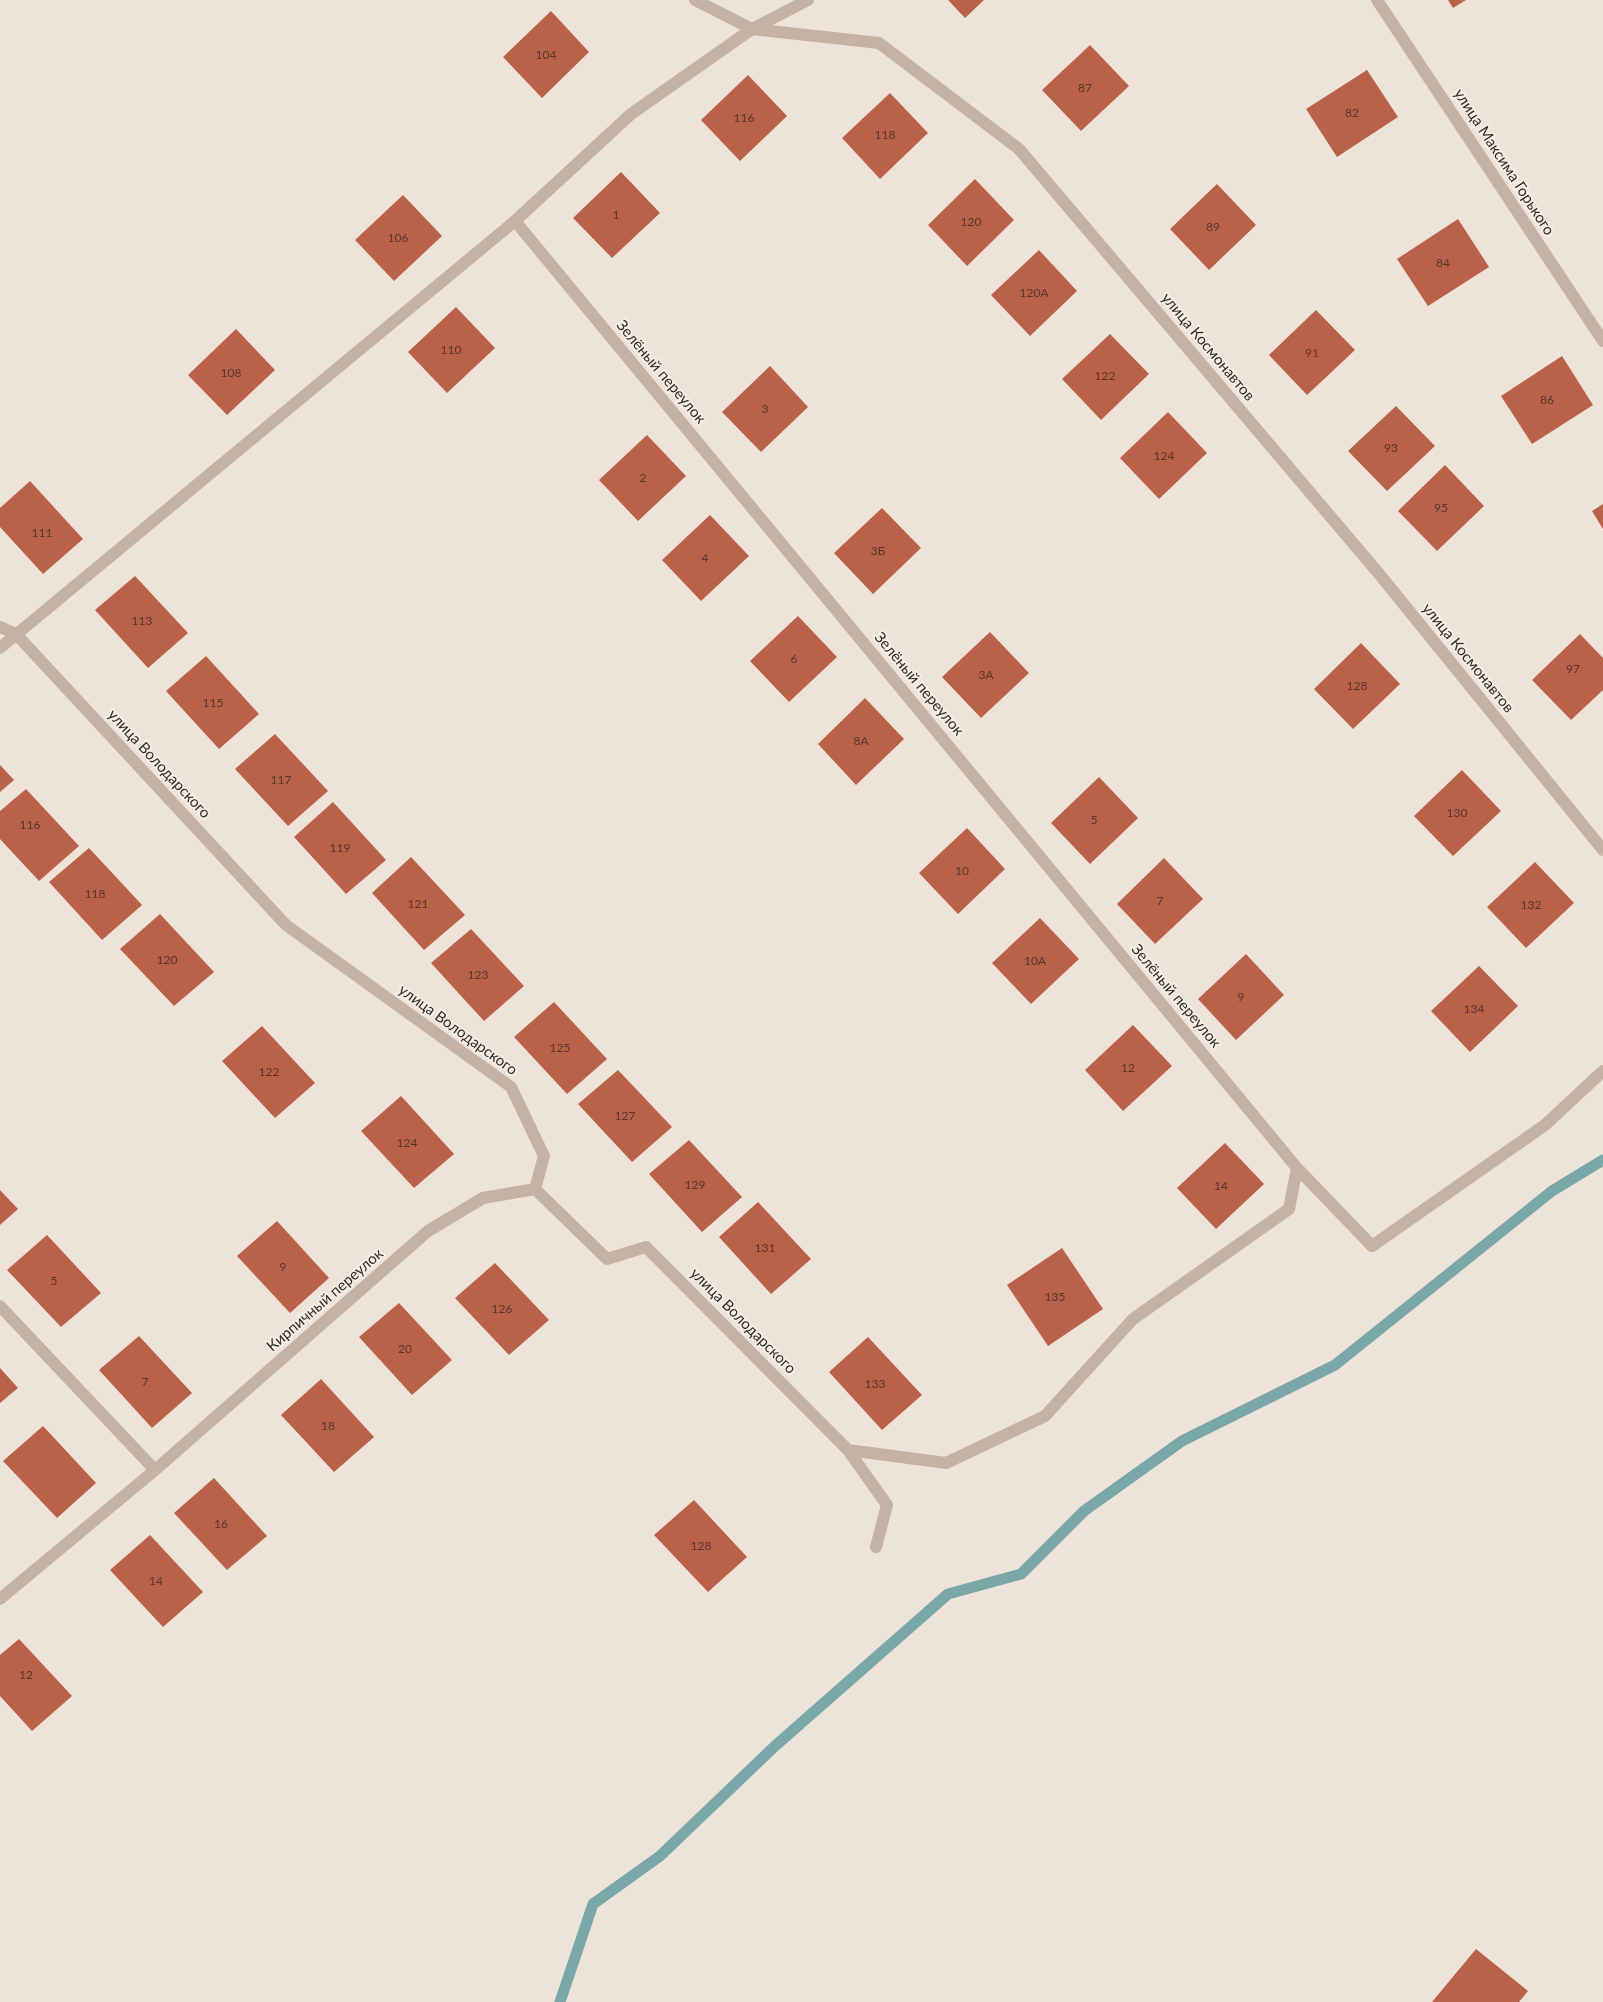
<!DOCTYPE html>
<html>
<head>
<meta charset="utf-8">
<style>
	body { margin:0 }
	canvas { display:block; background:#eee3d8 }
</style>
</head>
<body>
<canvas width="1603" height="2002"></canvas>
<script>
const ctx = document.querySelector('canvas').getContext('2d');
ctx.lineJoin = 'round';
const toPath = rows => new Path2D(rows.map(r => 'M' + r).join(''));
function stroke(path, color, width, dash) { ctx.strokeStyle = color; ctx.lineWidth = width; ctx.lineCap = dash ? 'butt' : 'round'; ctx.setLineDash(dash || []); ctx.stroke(path); }
function fill(path, color) { ctx.fillStyle = color; ctx.fill(path, 'evenodd'); }
function write(font, color, halo, rows, align = 'center') {
  ctx.font = font + ' Lato,sans-serif'; ctx.lineWidth = 4; ctx.setLineDash([]); ctx.textBaseline = 'middle'; ctx.strokeStyle = halo; ctx.fillStyle = color; for (const [text, x, y, turn = 0] of rows) {
    ctx.save(); ctx.translate(x, y); ctx.rotate((+turn || 0) * Math.PI / 180); ctx.textAlign = isNaN(turn) ? turn : align; if (halo) ctx.strokeText(text, 0, 0); ctx.fillText(text, 0, 0); ctx.restore();
  }
}
stroke(toPath([
	[560,2002,593,1904,660,1856,775,1746,948,1594,1021,1574,1084,1511,1182,1441,1335,1365,1552,1191,1603,1160]
]), '#7aa8a8', 11);
fill(toPath([
	[948,0,984,0,965,18],
	[1448,0,1466,0,1453,8],
	[551,11,589,52,542,98,503,57],
	[1090,45,1129,86,1081,131,1042,90],
	[1367,70,1398,117,1337,157,1306,109],
	[748,75,787,116,740,161,701,120],
	[890,93,928,133,880,179,842,138],
	[621,172,660,213,612,258,573,218],
	[975,179,1014,220,967,266,928,225],
	[1217,184,1256,225,1209,270,1170,229],
	[403,195,442,236,394,281,355,240],
	[1458,219,1489,267,1428,306,1397,259],
	[1039,250,1077,291,1030,336,991,295],
	[456,307,495,348,447,393,408,352],
	[1316,310,1355,350,1307,395,1269,355],
	[236,329,275,370,227,415,188,375],
	[1110,334,1149,374,1101,420,1062,379],
	[1562,356,1593,405,1532,444,1501,396],
	[770,366,808,407,761,452,722,412],
	[1396,406,1435,446,1387,491,1348,451],
	[1168,412,1207,453,1159,499,1120,458],
	[647,435,686,476,638,521,599,480],
	[1445,465,1484,506,1437,551,1398,511],
	[30,481,83,539,43,574,0,527,0,508],
	[1603,504,1603,529,1592,511],
	[882,508,921,548,873,594,834,553],
	[710,515,749,556,701,601,662,560],
	[135,576,188,633,148,668,95,610],
	[798,616,837,657,789,702,750,661],
	[990,632,1029,673,981,718,942,677],
	[1580,634,1603,658,1603,690,1571,720,1532,680],
	[1361,643,1400,684,1353,729,1314,689],
	[206,656,259,714,219,749,166,691],
	[865,698,904,739,856,785,818,744],
	[275,734,328,791,288,826,235,769],
	[0,765,14,780,0,792],
	[1462,770,1501,811,1453,856,1414,816],
	[1099,777,1138,818,1090,864,1051,823],
	[26,789,79,846,39,881,0,839,0,811],
	[333,802,386,860,346,894,294,837],
	[967,828,1005,869,958,914,919,873],
	[89,848,142,905,102,940,49,882],
	[411,857,465,915,424,950,372,893],
	[1164,858,1203,899,1155,944,1117,904],
	[1535,862,1574,903,1526,948,1487,907],
	[160,914,214,972,174,1006,120,949],
	[1040,918,1079,959,1031,1004,992,963],
	[471,929,524,986,484,1021,431,963],
	[1246,954,1284,995,1236,1040,1198,999],
	[1479,966,1518,1006,1470,1052,1431,1011],
	[554,1002,607,1059,567,1094,514,1037],
	[1133,1025,1172,1066,1123,1111,1085,1070],
	[262,1026,315,1083,275,1118,222,1061],
	[618,1070,672,1127,632,1162,578,1104],
	[401,1096,454,1154,414,1188,361,1131],
	[689,1140,742,1197,702,1232,649,1174],
	[1225,1143,1264,1184,1216,1229,1177,1188],
	[0,1190,18,1209,0,1225],
	[758,1202,811,1259,771,1294,719,1237],
	[277,1221,329,1278,290,1313,237,1256],
	[47,1235,101,1293,61,1327,7,1270],
	[1062,1248,1103,1309,1048,1346,1007,1285],
	[495,1263,549,1320,509,1355,455,1298],
	[399,1303,452,1360,412,1395,359,1337],
	[139,1336,192,1393,152,1428,99,1370],
	[868,1337,922,1395,882,1430,829,1372],
	[0,1368,18,1388,0,1403],
	[321,1379,374,1437,334,1472,281,1415],
	[43,1426,96,1483,57,1518,3,1461],
	[214,1478,267,1536,227,1570,174,1513],
	[694,1500,747,1557,708,1592,654,1535],
	[150,1535,203,1592,163,1627,110,1570],
	[19,1639,72,1696,32,1731,0,1696,0,1655],
	[1476,1949,1528,1991,1519,2002,1432,2002]
]), '#ba614a');
stroke(toPath([
	[695,0,752,29,879,43,1019,149,1380,575,1603,850],
	[1377,0,1603,341],
	[515,221,1297,1168],
	[0,627,16,634,286,925,511,1087,544,1156,535,1189,607,1259,646,1247,848,1450],
	[0,648,515,221,631,114,752,29,808,0],
	[0,1306,155,1470],
	[876,1547,887,1505,848,1450,946,1463,1045,1416,1133,1319,1289,1209,1297,1168,1372,1246,1545,1125,1603,1071],
	[0,1599,155,1470,428,1231,483,1198,535,1189]
]), '#c5b2a5', 12);
write('12px', '#53372f', null, [
	["104",546,55],
	["87",1085,88],
	["82",1352,113],
	["116",744,118],
	["118",885,135],
	["1",616,215],
	["120",971,222],
	["89",1213,227],
	["106",398,238],
	["84",1443,263],
	["120А",1034,293],
	["110",451,350],
	["91",1312,353],
	["108",231,373],
	["122",1105,376],
	["86",1547,400],
	["3",765,409],
	["93",1391,448],
	["124",1164,456],
	["2",643,478],
	["95",1441,508],
	["111",42,533],
	["3Б",878,551],
	["4",705,558],
	["113",142,621],
	["6",794,659],
	["97",1573,669],
	["3А",986,675],
	["128",1357,686],
	["115",213,703],
	["8А",861,741],
	["117",281,780],
	["130",1457,813],
	["5",1094,820],
	["116",30,825],
	["119",340,848],
	["10",962,871],
	["118",95,894],
	["7",1160,901],
	["121",418,904],
	["132",1531,905],
	["120",167,960],
	["10А",1035,961],
	["123",478,975],
	["9",1241,997],
	["134",1474,1009],
	["125",560,1048],
	["12",1128,1068],
	["122",269,1072],
	["127",625,1116],
	["124",407,1143],
	["129",695,1185],
	["14",1221,1186],
	["131",765,1248],
	["9",283,1267],
	["5",54,1281],
	["135",1055,1297],
	["126",502,1309],
	["20",405,1349],
	["7",145,1382],
	["133",875,1384],
	["18",328,1426],
	["16",221,1524],
	["128",701,1546],
	["14",156,1581],
	["12",26,1675]
]);
write('15px', '#312926', '#f6ede4', [
	["улица Максима Горького",1504,162,57],
	["улица Космонавтов",1208,347,50],
	["Зелёный переулок",661,372,50],
	["улица Космонавтов",1468,658,51],
	["Зелёный переулок",919,684,50],
	["улица Володарского",159,764,47],
	["Зелёный переулок",1176,996,50],
	["улица Володарского",458,1030,36],
	["Кирпичный переулок",325,1300,-41],
	["улица Володарского",743,1321,45]
]);
</script>
</body>
</html>
